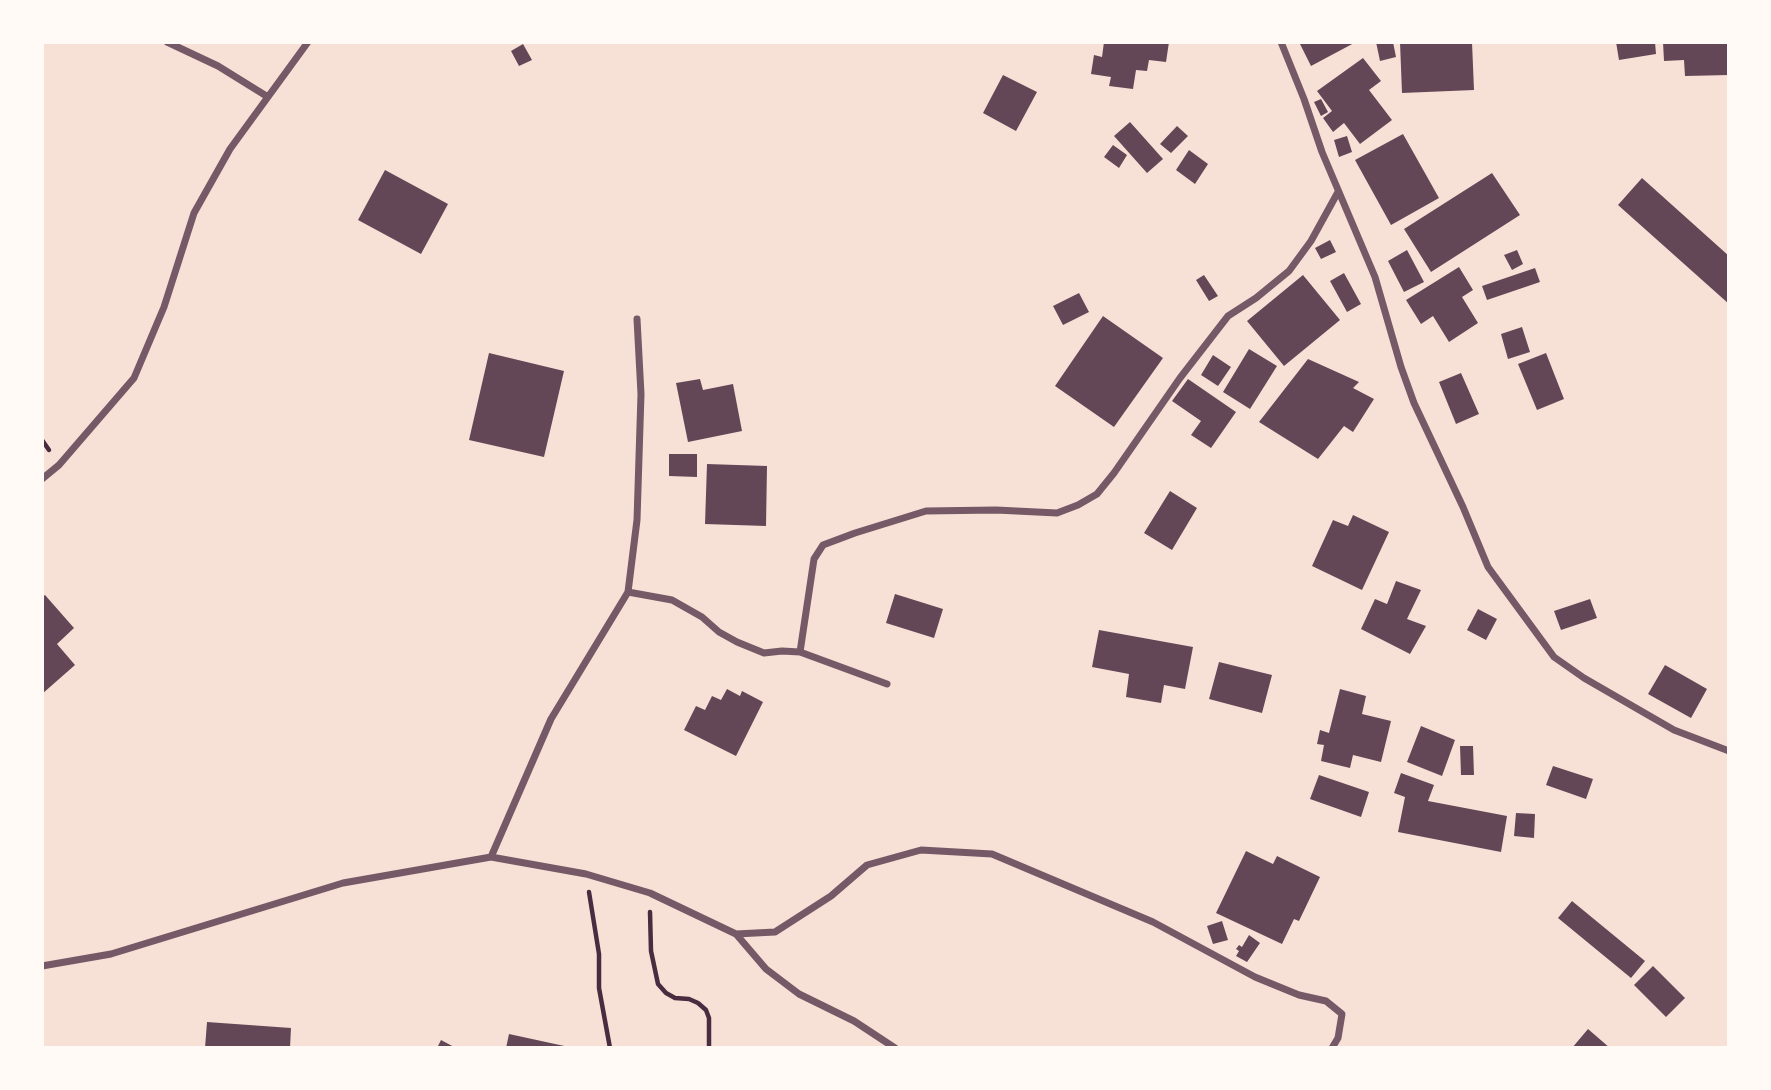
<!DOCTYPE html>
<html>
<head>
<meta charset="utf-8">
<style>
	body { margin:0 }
	#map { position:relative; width:1771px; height:1090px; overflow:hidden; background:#f7e1d7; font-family:"Open Sans",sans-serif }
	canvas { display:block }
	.frame { position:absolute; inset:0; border:44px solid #fffaf5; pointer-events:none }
</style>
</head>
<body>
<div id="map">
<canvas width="1771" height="1090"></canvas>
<div class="frame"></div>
</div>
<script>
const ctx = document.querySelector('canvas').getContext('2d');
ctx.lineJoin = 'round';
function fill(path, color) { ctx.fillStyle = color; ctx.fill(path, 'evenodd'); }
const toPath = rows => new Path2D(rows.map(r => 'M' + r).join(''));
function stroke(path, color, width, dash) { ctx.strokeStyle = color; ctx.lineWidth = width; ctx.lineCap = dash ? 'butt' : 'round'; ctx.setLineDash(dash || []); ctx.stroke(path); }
fill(toPath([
	[1104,42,1169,42,1166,62,1149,60,1147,71,1136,70,1133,89,1109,86,1111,77,1091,74,1094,55,1102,57],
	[1299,42,1356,42,1311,66],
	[1376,42,1393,42,1396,57,1380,61],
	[1400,42,1472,42,1474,90,1402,93],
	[1616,42,1655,42,1656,54,1619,60],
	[1663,42,1729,42,1729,75,1685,76,1684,60,1664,61],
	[523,44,532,60,519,66,511,51],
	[1363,58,1381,81,1369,90,1392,120,1360,144,1344,123,1333,132,1323,118,1332,111,1317,91],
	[1003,75,1037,92,1016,131,983,113],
	[1321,99,1328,112,1321,116,1314,102],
	[1130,122,1163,159,1147,173,1114,136],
	[1177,126,1188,136,1171,153,1160,144],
	[1403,134,1439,198,1391,225,1355,160],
	[1347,136,1352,152,1339,157,1334,140],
	[1113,145,1127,155,1119,168,1104,157],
	[1189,150,1208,164,1195,184,1176,170],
	[385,170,448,204,421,254,358,220],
	[1492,173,1520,215,1431,272,1404,229],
	[1642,178,1729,256,1729,304,1618,205],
	[1330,240,1336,252,1321,259,1315,248],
	[1407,250,1424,282,1404,292,1388,261],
	[1517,250,1523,264,1512,270,1504,255],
	[1459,267,1473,290,1462,297,1478,323,1449,342,1433,316,1421,324,1406,300],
	[1535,268,1540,282,1487,300,1482,286],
	[1344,273,1361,304,1347,312,1330,281],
	[1204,275,1218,296,1209,301,1196,280],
	[1303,275,1340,320,1284,366,1247,321],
	[1079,293,1089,312,1063,325,1053,306],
	[1103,316,1163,358,1114,427,1055,386],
	[1522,327,1530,352,1508,359,1501,334],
	[1249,349,1277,366,1250,409,1223,392],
	[489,353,564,371,544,457,469,440],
	[1546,353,1564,399,1537,410,1518,364],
	[1213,355,1231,367,1218,386,1201,375],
	[1308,359,1359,382,1353,388,1374,399,1353,432,1344,426,1318,459,1259,422],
	[1461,373,1479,414,1456,424,1439,382],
	[700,379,703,390,733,384,742,431,688,442,676,383],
	[1188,379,1236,412,1211,448,1191,435,1201,421,1172,401],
	[669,454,697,454,697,477,669,476],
	[707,464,767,466,766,526,705,524],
	[1170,491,1197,508,1172,550,1144,533],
	[1353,515,1389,532,1362,590,1312,566,1333,520,1348,526],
	[1396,581,1421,590,1407,619,1426,626,1410,654,1361,629,1375,599,1387,604],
	[895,594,943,609,934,638,886,623],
	[45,595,74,628,57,644,75,665,42,694,42,597],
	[1590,599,1597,618,1561,630,1554,611],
	[1478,609,1497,619,1486,640,1467,630],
	[1099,630,1193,647,1185,689,1164,685,1161,703,1126,697,1129,674,1092,667],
	[1219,662,1272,675,1262,713,1209,699],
	[1665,665,1707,689,1691,718,1648,694],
	[727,689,740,696,742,691,763,702,736,756,684,730,696,706,705,710,712,696,721,700],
	[1340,689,1366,696,1362,714,1391,721,1381,762,1353,755,1350,768,1321,761,1324,745,1317,744,1320,730,1329,733],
	[1421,726,1455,740,1442,776,1407,762],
	[1460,746,1473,746,1474,775,1461,775],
	[1553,766,1593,779,1586,799,1546,785],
	[1401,773,1434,785,1428,801,1507,816,1501,852,1398,832,1405,797,1394,793],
	[1319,775,1369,792,1361,817,1310,799],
	[1516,813,1535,814,1534,838,1514,836],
	[1246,851,1273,864,1277,856,1320,877,1299,921,1294,919,1282,944,1216,913],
	[1572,901,1645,961,1631,978,1558,918],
	[1222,921,1228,940,1213,944,1207,926],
	[1249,935,1260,943,1247,962,1236,956,1239,951,1236,949,1239,945,1242,947],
	[1653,966,1685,998,1666,1017,1634,985],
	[207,1022,291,1028,290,1048,205,1048],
	[1588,1029,1610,1048,1572,1048],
	[509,1034,569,1047,569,1048,506,1048],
	[441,1040,456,1048,437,1048]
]), '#644757');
stroke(toPath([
	[42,440,49,450],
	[589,892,599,954,599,988,610,1048],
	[650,912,651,951,658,984,666,993,675,998,689,999,698,1003,706,1010,709,1018,709,1048]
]), '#4a2c40', 4.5);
stroke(toPath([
	[167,42,218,66,268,97],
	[1281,42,1304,99,1322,152,1375,277,1401,367,1414,403,1463,507,1488,567,1554,657,1584,678,1674,730,1729,751],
	[42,479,59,465,134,378,164,307,194,213,230,149,308,42],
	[628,592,672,600,702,617,719,632,737,642,764,653,782,651,800,652,887,684],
	[800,652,814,559,823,545,855,533,926,511,996,510,1057,513,1078,505,1097,494,1114,473,1180,378,1228,316,1256,298,1289,271,1311,241,1338,192],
	[491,857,551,719,628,592,637,520,641,394,637,319],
	[736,934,775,932,831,896,867,865,921,850,992,854,1153,922,1255,977,1299,995,1326,1001,1342,1014,1338,1038,1332,1048],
	[42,966,111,954,343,883,491,857,586,874,650,893,736,934,766,969,799,994,854,1021,895,1048]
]), '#755966', 7);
</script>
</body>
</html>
